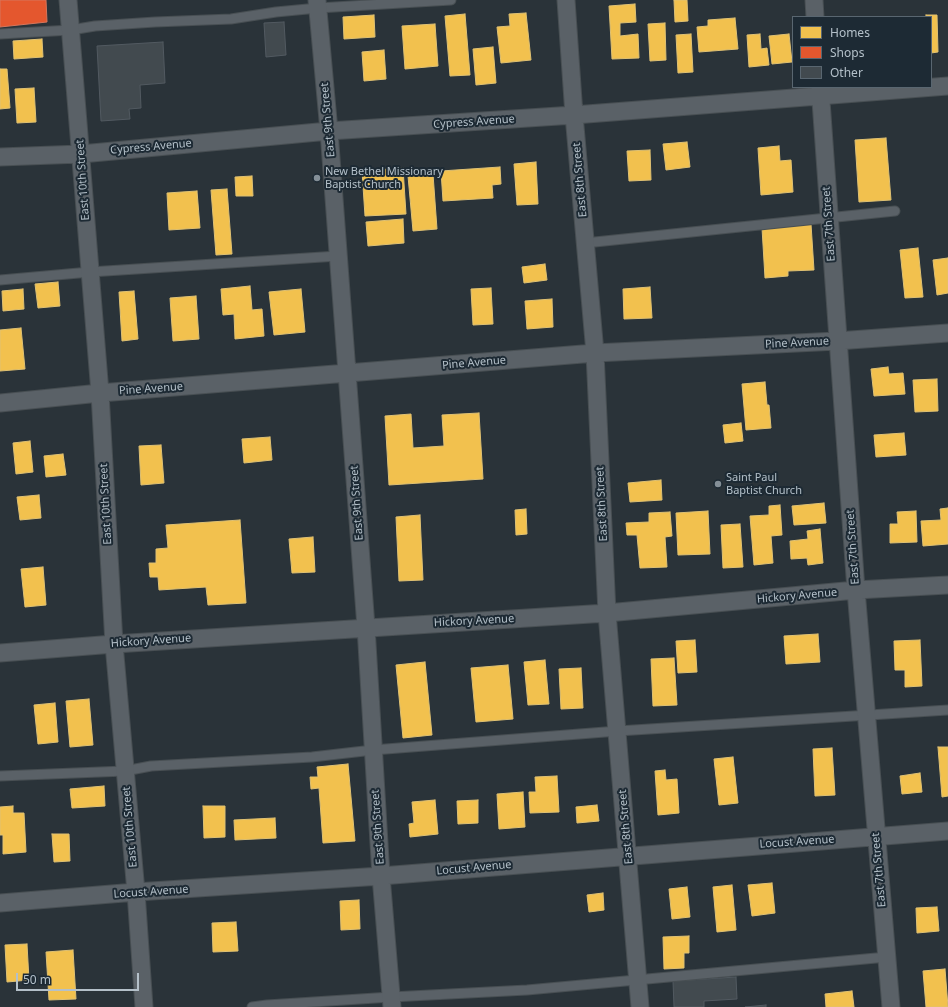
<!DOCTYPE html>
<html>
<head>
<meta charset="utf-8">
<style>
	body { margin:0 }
	#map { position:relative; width:948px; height:1007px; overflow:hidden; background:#2a3339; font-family:"Noto Sans",sans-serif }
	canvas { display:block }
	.legend { position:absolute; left:792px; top:16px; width:140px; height:72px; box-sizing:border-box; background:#1d2a34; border:1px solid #596670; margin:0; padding:5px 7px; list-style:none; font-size:12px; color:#b4c0c9 }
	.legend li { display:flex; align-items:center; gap:8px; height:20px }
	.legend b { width:20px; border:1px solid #596670 }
	.scale { position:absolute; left:16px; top:973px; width:123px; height:18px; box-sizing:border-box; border:2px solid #b4c0c9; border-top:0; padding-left:5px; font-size:12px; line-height:14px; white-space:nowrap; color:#b4c0c9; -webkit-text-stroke:3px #1d2a34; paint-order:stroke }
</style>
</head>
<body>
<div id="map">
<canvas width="948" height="1007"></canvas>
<ul class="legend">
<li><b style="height:11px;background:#f2c14e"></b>Homes</li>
<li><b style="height:11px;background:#e4572e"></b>Shops</li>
<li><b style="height:11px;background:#424a4f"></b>Other</li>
</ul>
<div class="scale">50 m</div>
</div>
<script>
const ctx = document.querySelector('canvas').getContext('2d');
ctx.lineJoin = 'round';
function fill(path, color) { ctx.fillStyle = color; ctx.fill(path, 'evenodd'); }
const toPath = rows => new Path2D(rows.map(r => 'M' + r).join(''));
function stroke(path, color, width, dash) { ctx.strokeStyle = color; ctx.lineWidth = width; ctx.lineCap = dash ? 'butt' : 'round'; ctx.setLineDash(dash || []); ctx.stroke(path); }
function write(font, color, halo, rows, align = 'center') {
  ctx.font = font + ' "Noto Sans",sans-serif'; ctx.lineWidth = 4; ctx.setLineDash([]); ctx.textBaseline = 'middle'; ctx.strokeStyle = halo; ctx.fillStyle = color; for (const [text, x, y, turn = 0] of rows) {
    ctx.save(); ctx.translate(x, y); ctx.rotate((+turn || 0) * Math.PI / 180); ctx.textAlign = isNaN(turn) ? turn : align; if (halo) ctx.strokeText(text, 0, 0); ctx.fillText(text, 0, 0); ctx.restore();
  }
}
const homes = toPath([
	[674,0,687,0,688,21,675,22,674,0],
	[635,4,636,22,620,23,620,36,638,34,639,58,612,59,609,6,635,4],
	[526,13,531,60,501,63,497,27,510,26,509,14,526,13],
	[465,14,470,75,450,76,445,16,465,14],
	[374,15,375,37,344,39,343,17,374,15],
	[926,15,937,15,938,52,931,53,931,17,926,17,926,15],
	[735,18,738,49,699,52,697,27,708,26,708,20,735,18],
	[665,23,666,60,650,61,648,24,665,23],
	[435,24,438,66,405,69,402,26,435,24],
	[691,34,693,72,678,73,676,35,691,34],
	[760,34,761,49,767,48,769,65,749,67,747,35,760,34],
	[789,34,792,62,772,64,769,36,789,34],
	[42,39,43,57,14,59,13,41,42,39],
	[493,47,496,83,476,85,473,49,493,47],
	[384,50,386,79,364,81,362,52,384,50],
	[0,69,7,69,10,108,0,109,0,69],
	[34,88,36,122,17,123,15,89,34,88],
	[886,138,891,200,859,202,855,140,886,138],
	[687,142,690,167,666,170,663,144,687,142],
	[779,146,780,161,791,160,793,192,761,195,758,148,779,146],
	[650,150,651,180,629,181,627,151,650,150],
	[536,162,538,204,517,205,514,164,536,162],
	[500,167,501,184,492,185,493,198,443,201,441,171,500,167],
	[403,168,406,214,365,216,362,171,403,168],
	[433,174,437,229,413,231,408,176,433,174],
	[252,176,253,196,236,196,235,177,252,176],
	[227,189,232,254,216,255,211,190,227,189],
	[197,191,200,228,169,230,167,193,197,191],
	[403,219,404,243,368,246,366,222,403,219],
	[811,224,814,270,788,271,788,276,765,278,762,228,811,224],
	[918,248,923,297,905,298,900,250,918,248],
	[948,258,948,293,937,295,933,260,948,258],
	[545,264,547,280,524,283,522,267,545,264],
	[58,282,60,306,38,308,35,284,58,282],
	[250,286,252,310,262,309,264,336,235,339,234,314,223,315,221,289,250,286],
	[650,287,652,318,624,319,623,289,650,287],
	[491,288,493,324,473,325,471,289,491,288],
	[23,289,24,309,3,311,2,291,23,289],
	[301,289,305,332,274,335,269,292,301,289],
	[134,291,138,339,122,341,119,292,134,291],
	[196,296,199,339,173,341,170,298,196,296],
	[552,299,553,327,527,329,525,301,552,299],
	[21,328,25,369,0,371,0,330,21,328],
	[888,367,889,374,903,373,905,394,874,396,871,369,888,367],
	[937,379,938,411,915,412,913,380,937,379],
	[765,382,767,405,769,405,771,428,746,430,742,384,765,382],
	[479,413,483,479,389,485,385,416,411,414,413,448,444,446,442,415,479,413],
	[741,423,743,441,725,443,723,425,741,423],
	[904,433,906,455,876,457,874,435,904,433],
	[270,437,272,460,244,463,242,439,270,437],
	[30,441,33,472,16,474,13,443,30,441],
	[161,445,164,483,141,485,139,446,161,445],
	[63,454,66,475,46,477,44,456,63,454],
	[661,480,662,500,630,502,628,483,661,480],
	[39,495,41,518,20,520,17,497,39,495],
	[824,503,826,523,794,525,792,506,824,503],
	[780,505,782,535,771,536,773,563,754,565,750,516,769,515,769,506,780,505],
	[948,508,948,544,923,546,921,521,941,520,940,509,948,508],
	[526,509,527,534,516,535,515,510,526,509],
	[708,511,710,554,678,555,676,513,708,511],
	[916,511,917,542,890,543,890,524,898,524,897,512,916,511],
	[670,512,672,536,665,537,667,567,640,568,637,535,627,535,626,523,649,522,649,513,670,512],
	[420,515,423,580,399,581,396,517,420,515],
	[240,520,246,603,208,605,206,587,159,590,158,577,150,577,149,563,156,563,156,549,168,548,166,525,240,520],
	[740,524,743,567,723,568,721,525,740,524],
	[820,529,823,563,808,565,807,558,791,559,790,541,808,539,807,531,820,529],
	[313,537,315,572,292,573,289,539,313,537],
	[43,567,46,605,25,607,21,569,43,567],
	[818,634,820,662,786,664,784,636,818,634],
	[695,640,697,672,678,673,676,641,695,640],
	[920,640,922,686,905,687,905,670,895,670,894,641,920,640],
	[674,658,677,705,653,706,651,659,674,658],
	[545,660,549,704,528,705,524,662,545,660],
	[425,662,432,735,403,738,396,665,425,662],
	[508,665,513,719,476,722,471,668,508,665],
	[581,668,583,708,561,709,559,669,581,668],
	[89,699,93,745,70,747,66,701,89,699],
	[55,703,58,742,38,744,34,705,55,703],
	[938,747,948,747,948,796,942,797,938,747],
	[832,748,835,795,815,796,813,749,832,748],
	[733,757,738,803,719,805,714,759,733,757],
	[348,764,355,841,323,843,319,788,311,789,310,777,318,777,317,767,348,764],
	[665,770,666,780,677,779,679,813,658,815,655,771,665,770],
	[920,773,922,792,902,794,900,776,920,773],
	[557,776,559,812,530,813,529,792,536,792,535,777,557,776],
	[104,786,105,806,72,808,70,789,104,786],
	[523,792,525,827,499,829,497,794,523,792],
	[435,800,438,834,410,837,409,824,414,823,412,802,435,800],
	[478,800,478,823,458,824,457,801,478,800],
	[597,805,599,821,577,823,576,807,597,805],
	[13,806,13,813,24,813,26,852,3,854,3,835,0,835,0,807,13,806],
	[203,806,225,806,225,837,204,838,203,806],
	[275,818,276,838,235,840,234,820,275,818],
	[52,834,69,834,70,861,54,862,52,834],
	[772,883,775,913,752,916,748,885,772,883],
	[732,885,736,930,717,932,713,887,732,885],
	[687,887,690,917,672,919,669,889,687,887],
	[603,893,604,910,589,912,587,895,603,893],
	[359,900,360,929,341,930,340,901,359,900],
	[937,907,939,931,917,933,916,908,937,907],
	[236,922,238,951,213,952,212,923,236,922],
	[689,936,689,953,684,953,684,968,664,969,663,937,689,936],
	[27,944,29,980,7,982,5,945,27,944],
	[73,950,76,999,49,1000,46,952,73,950],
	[945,969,948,1007,926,1007,923,971,945,969],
	[852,991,854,1007,826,1007,825,994,852,991]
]);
fill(homes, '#f2c14e');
stroke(homes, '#dfc173', 1);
const shops = toPath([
	[0,0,46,0,47,22,0,27,0,0]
]);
fill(shops, '#e4572e');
stroke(shops, '#d6765c', 1);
const building = toPath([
	[284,22,286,55,266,57,264,23,284,22],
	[163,42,165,83,140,85,141,108,129,109,130,119,101,121,97,46,163,42],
	[736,977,737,999,704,1001,704,1007,674,1007,673,981,736,977],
	[766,1005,766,1007,745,1007,766,1005]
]);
fill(building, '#424a4f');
stroke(building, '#525a61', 1);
const lane = toPath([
	[0,34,71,30,95,26,155,22,231,19,276,12,318,8,451,0],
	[585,243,895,211],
	[0,280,90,272,338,256],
	[0,776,125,771,151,766,312,757,373,750,618,731,948,710],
	[252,1007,267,1005,391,997,527,990,887,957]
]);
const street = toPath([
	[68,0,100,393,114,644,136,892,144,1007],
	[317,0,329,131,366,627,381,876,392,1007],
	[566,0,574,115,595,353,607,613,640,1007],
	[814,0,815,17],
	[820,87,856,590,891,1007],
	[0,157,81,154,329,131,574,115,948,86],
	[0,403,100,393,595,353,837,341,948,333],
	[0,653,114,644,607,613,856,590,948,585],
	[0,903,136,892,381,876,948,831]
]);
stroke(lane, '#484f53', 11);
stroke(street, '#484f53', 19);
stroke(lane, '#5a6167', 9);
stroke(street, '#5a6167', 17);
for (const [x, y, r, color] of [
	[317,178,4,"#848f97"],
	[718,484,4,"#848f97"]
]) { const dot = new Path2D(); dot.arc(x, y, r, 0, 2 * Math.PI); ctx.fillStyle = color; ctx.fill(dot); stroke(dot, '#1d2a34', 1.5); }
write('11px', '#b4c0c9', '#1d2a34', [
	["East 9th Street",328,120,-95],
	["Cypress Avenue",474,122,-4],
	["Cypress Avenue",151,147,-5],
	["East 10th Street",83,180,-94],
	["East 8th Street",580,180,-95],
	["East 7th Street",829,224,-94],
	["Pine Avenue",797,343,-3],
	["Pine Avenue",474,363,-5],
	["Pine Avenue",151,389,-4],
	["East 9th Street",357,503,-94],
	["East 10th Street",106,504,-93],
	["East 8th Street",602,504,-93],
	["East 7th Street",853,547,-94],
	["Hickory Avenue",797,596,-5],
	["Hickory Avenue",474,621,-3],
	["Hickory Avenue",151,641,-4],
	["East 10th Street",130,827,-95],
	["East 9th Street",378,827,-94],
	["East 8th Street",626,827,-95],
	["Locust Avenue",797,842,-4],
	["Locust Avenue",474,868,-5],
	["East 7th Street",879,870,-95],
	["Locust Avenue",151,892,-4]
]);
write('11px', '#b4c0c9', '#1d2a34', [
	["New Bethel Missionary",325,172],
	["Baptist Church",325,185],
	["Saint Paul",726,478],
	["Baptist Church",726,491]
], 'left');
</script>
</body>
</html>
